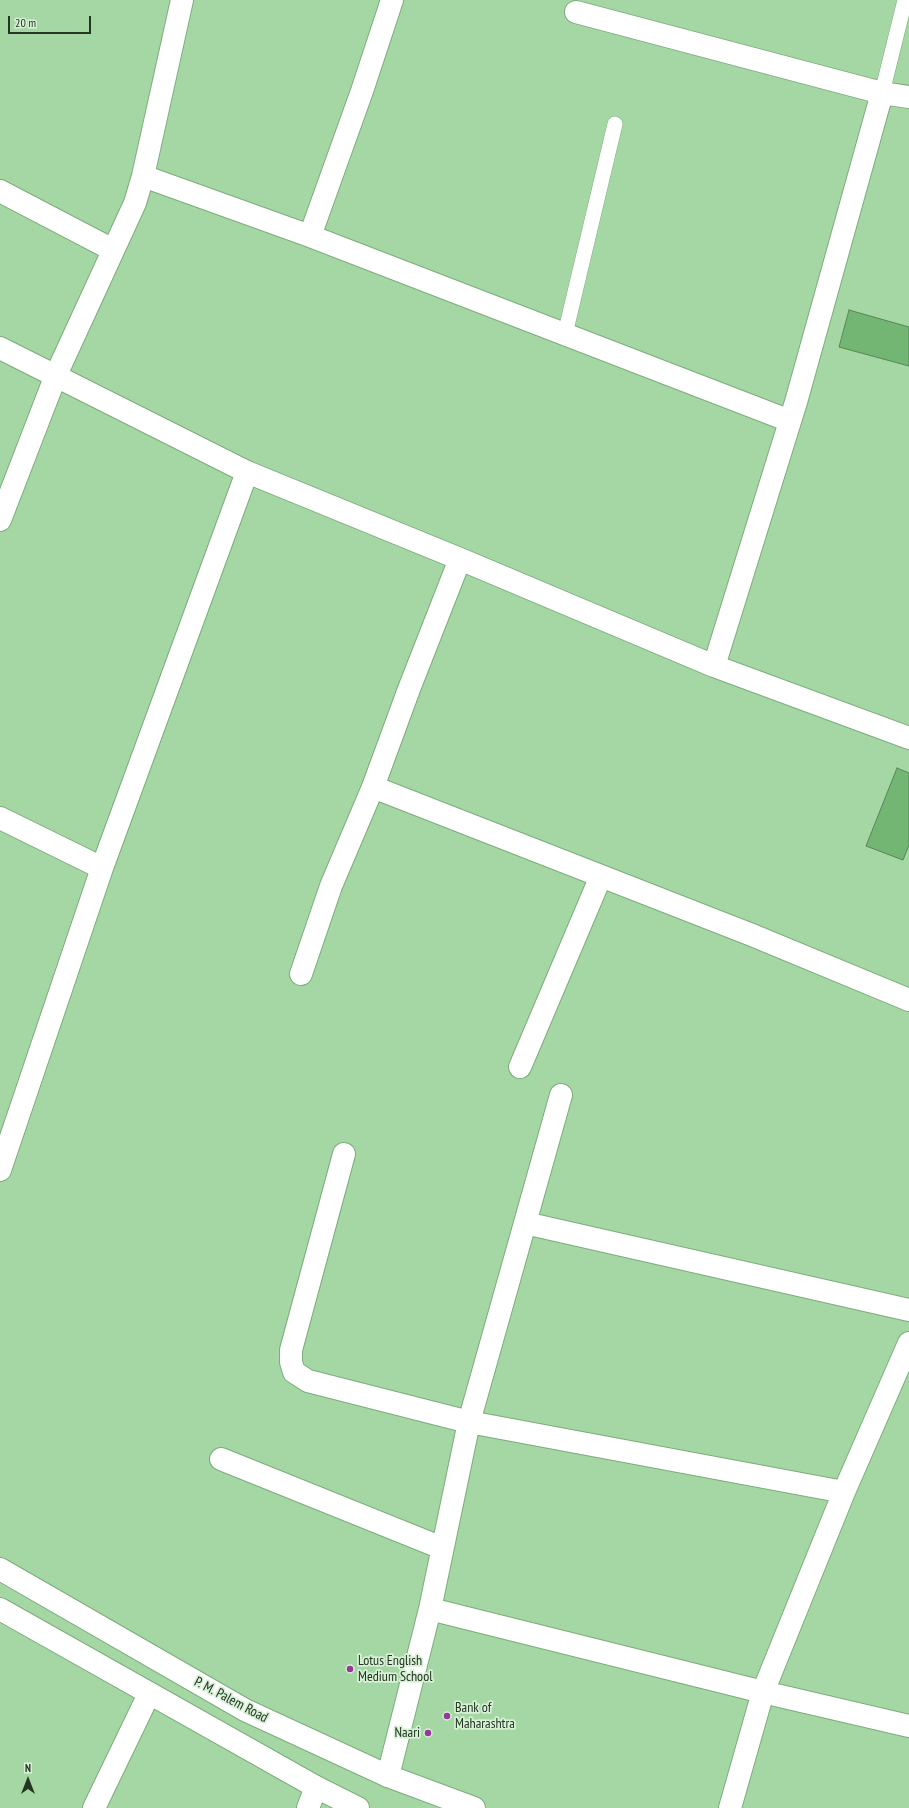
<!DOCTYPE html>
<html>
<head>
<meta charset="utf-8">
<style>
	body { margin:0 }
	#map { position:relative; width:909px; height:1808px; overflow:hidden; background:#a4d7a3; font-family:"PT Sans Narrow",sans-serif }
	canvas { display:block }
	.north { position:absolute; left:8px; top:1760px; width:40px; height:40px; -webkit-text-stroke:3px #d7f0d6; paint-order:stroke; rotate:0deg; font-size:11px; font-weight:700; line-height:16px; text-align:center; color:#223622 }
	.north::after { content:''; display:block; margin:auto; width:14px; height:18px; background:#223622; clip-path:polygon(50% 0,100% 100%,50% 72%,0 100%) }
	.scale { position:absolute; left:8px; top:16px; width:83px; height:18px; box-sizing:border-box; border:2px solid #223622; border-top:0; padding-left:5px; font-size:12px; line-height:14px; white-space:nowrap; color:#223622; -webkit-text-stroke:3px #d7f0d6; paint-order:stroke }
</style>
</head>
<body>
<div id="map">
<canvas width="909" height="1808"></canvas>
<div class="north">N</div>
<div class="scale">20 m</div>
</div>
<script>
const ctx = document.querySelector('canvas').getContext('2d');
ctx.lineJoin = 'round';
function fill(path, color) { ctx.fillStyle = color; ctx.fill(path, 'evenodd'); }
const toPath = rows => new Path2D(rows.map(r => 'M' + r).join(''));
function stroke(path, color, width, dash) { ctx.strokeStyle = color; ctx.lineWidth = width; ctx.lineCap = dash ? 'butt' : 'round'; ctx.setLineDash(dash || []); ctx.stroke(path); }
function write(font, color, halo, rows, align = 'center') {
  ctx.font = font + ' "PT Sans Narrow",sans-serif'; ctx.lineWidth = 3.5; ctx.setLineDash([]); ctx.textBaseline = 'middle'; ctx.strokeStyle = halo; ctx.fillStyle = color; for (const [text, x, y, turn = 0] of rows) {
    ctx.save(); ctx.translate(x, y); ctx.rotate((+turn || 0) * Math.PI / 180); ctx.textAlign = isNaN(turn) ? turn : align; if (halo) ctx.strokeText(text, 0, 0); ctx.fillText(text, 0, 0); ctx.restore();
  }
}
const building = toPath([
	[849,310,909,327,909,366,839,347,849,310],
	[897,768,909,773,909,845,903,860,866,846,897,768]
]);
fill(building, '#73b573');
stroke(building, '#578757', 1);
const service = toPath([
	[882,93,905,0],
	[565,334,615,124]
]);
const minor = toPath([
	[576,12,882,93],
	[143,176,310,236,790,421],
	[0,191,113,250],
	[310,236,362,91,392,0],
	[0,348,247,472],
	[0,520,56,375,135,203,143,176,182,0],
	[460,559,714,666,909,738],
	[714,666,796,402,882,93,909,97],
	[0,818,102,868],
	[301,974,331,886,373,787,752,935,909,1000],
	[520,1067,601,876],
	[344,1154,291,1350,291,1362,294,1372,308,1381,469,1422,844,1492],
	[0,1170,102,868,247,472,460,559,409,689,373,787],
	[525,1223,561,1095],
	[221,1459,442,1548],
	[430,1609,763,1692,909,1726],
	[388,1776,430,1609,469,1422,525,1223,909,1310],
	[94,1808,149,1694],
	[308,1808,316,1787],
	[730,1808,763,1692,844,1492,909,1343]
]);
const tertiary = toPath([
	[0,1569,245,1710,388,1776,474,1808],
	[0,1609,316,1787,358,1808]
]);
stroke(service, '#7cad7b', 16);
stroke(minor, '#7cad7b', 24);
stroke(tertiary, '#7cad7b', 24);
stroke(service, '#fff', 15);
stroke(minor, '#fff', 22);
stroke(tertiary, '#fff', 22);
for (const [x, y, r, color] of [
	[350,1669,4,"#96369f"],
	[447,1716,4,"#96369f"],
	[428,1733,4,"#96369f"]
]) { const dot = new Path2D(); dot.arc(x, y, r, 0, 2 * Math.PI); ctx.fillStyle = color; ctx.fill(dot); stroke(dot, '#d7f0d6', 1.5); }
write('14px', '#223622', '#d7f0d6', [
	["Lotus English",358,1661],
	["Medium School",358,1677],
	["Bank of",455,1708],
	["Maharashtra",455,1724],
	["Naari",420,1733,"right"]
], 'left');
write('14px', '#223622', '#d7f0d6', [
	["P. M. Palem Road",231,1700,28]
]);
</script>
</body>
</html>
